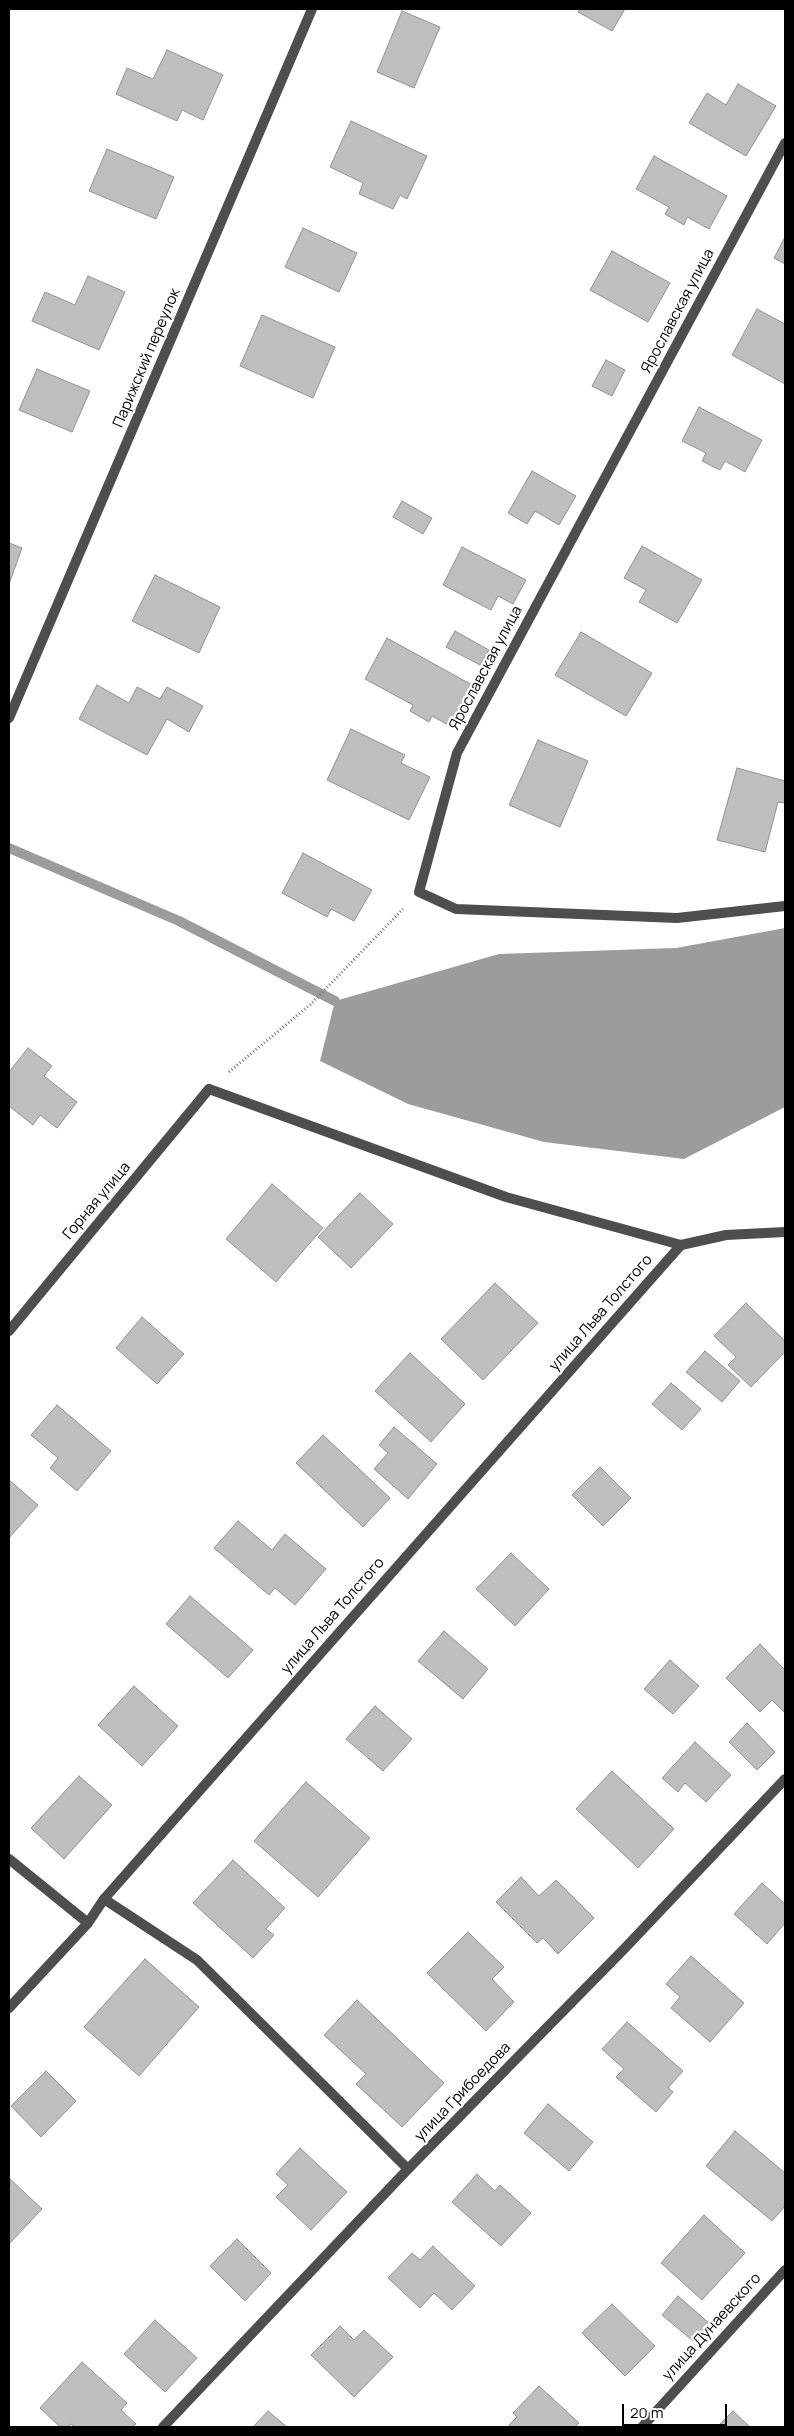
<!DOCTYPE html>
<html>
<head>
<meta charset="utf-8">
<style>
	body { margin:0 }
	#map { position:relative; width:794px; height:2436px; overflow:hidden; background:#fff; font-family:Manrope,sans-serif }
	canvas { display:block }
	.frame { position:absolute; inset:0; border:10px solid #000; pointer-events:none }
	.scale { position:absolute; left:622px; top:2404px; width:105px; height:22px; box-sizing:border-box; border:2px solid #000; border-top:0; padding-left:6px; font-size:15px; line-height:18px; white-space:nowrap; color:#000; -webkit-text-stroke:4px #fff; paint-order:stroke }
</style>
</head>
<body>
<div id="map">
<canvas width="794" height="2436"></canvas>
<div class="frame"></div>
<div class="scale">20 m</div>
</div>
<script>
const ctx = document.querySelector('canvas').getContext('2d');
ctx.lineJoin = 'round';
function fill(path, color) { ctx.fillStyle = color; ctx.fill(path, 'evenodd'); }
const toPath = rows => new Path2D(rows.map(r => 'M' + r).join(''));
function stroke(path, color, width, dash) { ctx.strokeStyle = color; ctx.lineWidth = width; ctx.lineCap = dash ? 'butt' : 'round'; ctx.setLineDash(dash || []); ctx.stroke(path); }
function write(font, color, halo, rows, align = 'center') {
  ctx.font = font + ' Manrope,sans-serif'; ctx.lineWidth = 4.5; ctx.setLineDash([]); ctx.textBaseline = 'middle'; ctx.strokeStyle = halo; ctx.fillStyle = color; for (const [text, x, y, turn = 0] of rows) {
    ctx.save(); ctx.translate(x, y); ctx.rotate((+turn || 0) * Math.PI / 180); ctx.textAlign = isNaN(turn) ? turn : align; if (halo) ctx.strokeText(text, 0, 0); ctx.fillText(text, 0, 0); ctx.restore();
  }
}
fill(toPath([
	[785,928,785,1107,684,1159,544,1142,408,1104,320,1061,335,1001,499,954,676,948]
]), '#9c9c9c');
stroke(toPath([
	[9,848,179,921,335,1001]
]), '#9c9c9c', 10);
const building = toPath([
	[580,9,625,9,612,31,578,12,580,9],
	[402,11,440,27,414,88,377,72,402,11],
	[167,50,223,75,203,120,182,110,177,121,116,94,127,68,153,79,167,50],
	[738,84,776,106,746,156,689,123,707,93,726,105,738,84],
	[351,121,427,156,407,199,400,195,393,209,359,194,363,183,330,167,351,121],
	[107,149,174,177,156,219,89,191,107,149],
	[654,156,727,196,709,229,687,217,684,225,665,214,669,207,636,189,654,156],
	[303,228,357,253,339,292,285,267,303,228],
	[785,237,785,264,774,258,785,237],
	[612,251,670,283,648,322,590,290,612,251],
	[88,276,125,292,99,350,32,321,45,292,75,305,88,276],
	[757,309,785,324,785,384,732,355,757,309],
	[262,315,335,347,313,398,240,366,262,315],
	[606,360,625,370,612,396,592,386,606,360],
	[37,369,90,391,72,432,19,410,37,369],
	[699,407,762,440,745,472,725,461,720,470,702,461,706,453,682,441,699,407],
	[532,471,576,496,559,525,535,511,527,524,508,513,532,471],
	[402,501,432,518,423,534,393,517,402,501],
	[9,543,22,548,9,584,9,543],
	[642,546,702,580,677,623,639,602,646,590,624,578,642,546],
	[462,547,526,580,513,604,498,596,491,610,443,585,462,547],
	[155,575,220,607,199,653,132,621,155,575],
	[455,631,489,650,480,665,446,647,455,631],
	[581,632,652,673,626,716,555,675,581,632],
	[387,638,474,686,452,727,432,716,429,722,410,711,413,705,365,679,387,638],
	[97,685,129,703,137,687,160,699,167,687,203,706,189,732,167,719,147,755,79,719,97,685],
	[351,729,405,755,401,763,430,777,409,820,327,780,351,729],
	[538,740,588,761,560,827,509,805,538,740],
	[737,768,785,781,785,803,778,802,765,852,717,840,737,768],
	[303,853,372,890,354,921,331,909,327,917,282,893,303,853],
	[28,1048,52,1066,44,1076,77,1102,57,1128,40,1115,33,1125,9,1106,9,1072,28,1048],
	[272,1184,323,1228,276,1282,226,1239,272,1184],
	[360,1193,393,1224,351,1268,318,1237,360,1193],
	[495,1283,538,1323,483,1380,441,1339,495,1283],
	[746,1303,785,1341,785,1352,751,1387,728,1365,736,1357,714,1336,746,1303],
	[142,1317,184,1354,157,1384,116,1348,142,1317],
	[705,1351,740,1381,722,1402,686,1372,705,1351],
	[410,1353,465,1404,431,1442,375,1391,410,1353],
	[671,1383,701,1409,682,1430,652,1404,671,1383],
	[57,1405,111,1451,77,1491,50,1468,58,1458,31,1435,57,1405],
	[394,1427,437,1464,408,1499,374,1469,388,1453,379,1445,394,1427],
	[323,1435,390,1498,363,1527,296,1463,323,1435],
	[600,1467,631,1498,603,1526,572,1495,600,1467],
	[9,1480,38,1505,9,1538,9,1480],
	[238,1521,272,1550,285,1534,326,1569,295,1605,275,1588,269,1595,214,1548,238,1521],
	[511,1553,549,1589,515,1626,476,1589,511,1553],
	[190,1596,253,1650,228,1678,166,1624,190,1596],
	[444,1631,488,1669,463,1699,418,1661,444,1631],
	[760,1644,785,1670,785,1713,772,1700,760,1712,726,1678,760,1644],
	[670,1660,699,1686,673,1714,644,1689,670,1660],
	[134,1686,178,1726,142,1766,98,1725,134,1686],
	[375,1706,412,1739,383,1771,346,1739,375,1706],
	[747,1723,775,1752,757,1770,729,1742,747,1723],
	[695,1742,731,1775,706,1802,685,1783,678,1792,662,1778,695,1742],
	[612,1771,674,1829,638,1868,576,1809,612,1771],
	[79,1776,112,1805,64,1859,31,1828,79,1776],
	[306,1782,370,1838,318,1897,254,1841,306,1782],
	[233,1860,285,1908,266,1929,274,1935,253,1958,193,1903,233,1860],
	[521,1877,539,1896,556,1880,594,1918,558,1954,543,1938,537,1943,496,1902,521,1877],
	[762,1883,785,1904,785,1923,767,1944,734,1914,762,1883],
	[468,1932,504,1967,492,1979,514,2002,486,2031,427,1973,468,1932],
	[691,1956,744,2003,710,2042,671,2008,680,1997,666,1984,691,1956],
	[145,1959,199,2007,139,2076,84,2027,145,1959],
	[357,2000,444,2083,402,2127,356,2084,366,2074,324,2035,357,2000],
	[627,2022,683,2071,668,2088,673,2092,656,2112,616,2077,624,2069,602,2049,627,2022],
	[46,2071,76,2101,41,2137,11,2106,46,2071],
	[548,2104,593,2142,569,2171,524,2133,548,2104],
	[735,2131,785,2173,785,2206,772,2221,706,2166,735,2131],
	[300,2148,347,2192,311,2230,276,2197,288,2185,276,2174,300,2148],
	[477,2174,495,2191,500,2185,531,2213,501,2246,452,2202,477,2174],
	[9,2178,42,2209,9,2244,9,2178],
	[704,2215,745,2253,702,2300,661,2263,704,2215],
	[237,2239,271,2273,245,2301,210,2266,237,2239],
	[433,2246,475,2286,452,2310,434,2293,420,2308,388,2278,412,2253,420,2260,433,2246],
	[678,2296,709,2323,693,2341,662,2315,678,2296],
	[612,2304,655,2346,625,2376,582,2333,612,2304],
	[155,2320,197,2358,165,2392,124,2354,155,2320],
	[340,2326,354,2340,364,2330,393,2357,354,2397,311,2355,340,2326],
	[82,2362,127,2403,121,2410,136,2424,132,2427,75,2427,71,2424,67,2427,60,2427,40,2408,82,2362],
	[539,2386,579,2423,575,2427,512,2427,509,2425,517,2417,513,2413,539,2386],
	[268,2411,287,2427,253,2427,268,2411],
	[733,2411,750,2427,717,2427,733,2411]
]);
fill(building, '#bebebe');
stroke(building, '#929292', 1);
stroke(toPath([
	[229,1072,311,1004,403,909]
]), '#707070', 3, [1, 2.5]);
stroke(toPath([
	[209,1089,506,1197,681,1245,726,1235,785,1232],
	[104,1899,197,1960,408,2169]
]), '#4e4e4e', 10);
stroke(toPath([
	[785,143,457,753,419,892,456,909,677,918,785,906],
	[9,718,312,9],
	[9,1331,209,1089],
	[9,1859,88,1923],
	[9,2008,88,1923,104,1899,681,1245],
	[163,2427,408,2169,625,1948,785,1779],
	[642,2427,785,2270]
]), '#4e4e4e', 10);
write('15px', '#000', '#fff', [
	["Ярославская улица",678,311,-62],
	["Парижский переулок",147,358,-67],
	["Ярославская улица",486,668,-62],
	["Горная улица",97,1201,-50],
	["улица Льва Толстого",601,1313,-49],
	["улица Льва Толстого",333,1616,-49],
	["улица Грибоедова",463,2092,-46],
	["улица Дунаевского",712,2327,-48]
]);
</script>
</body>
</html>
